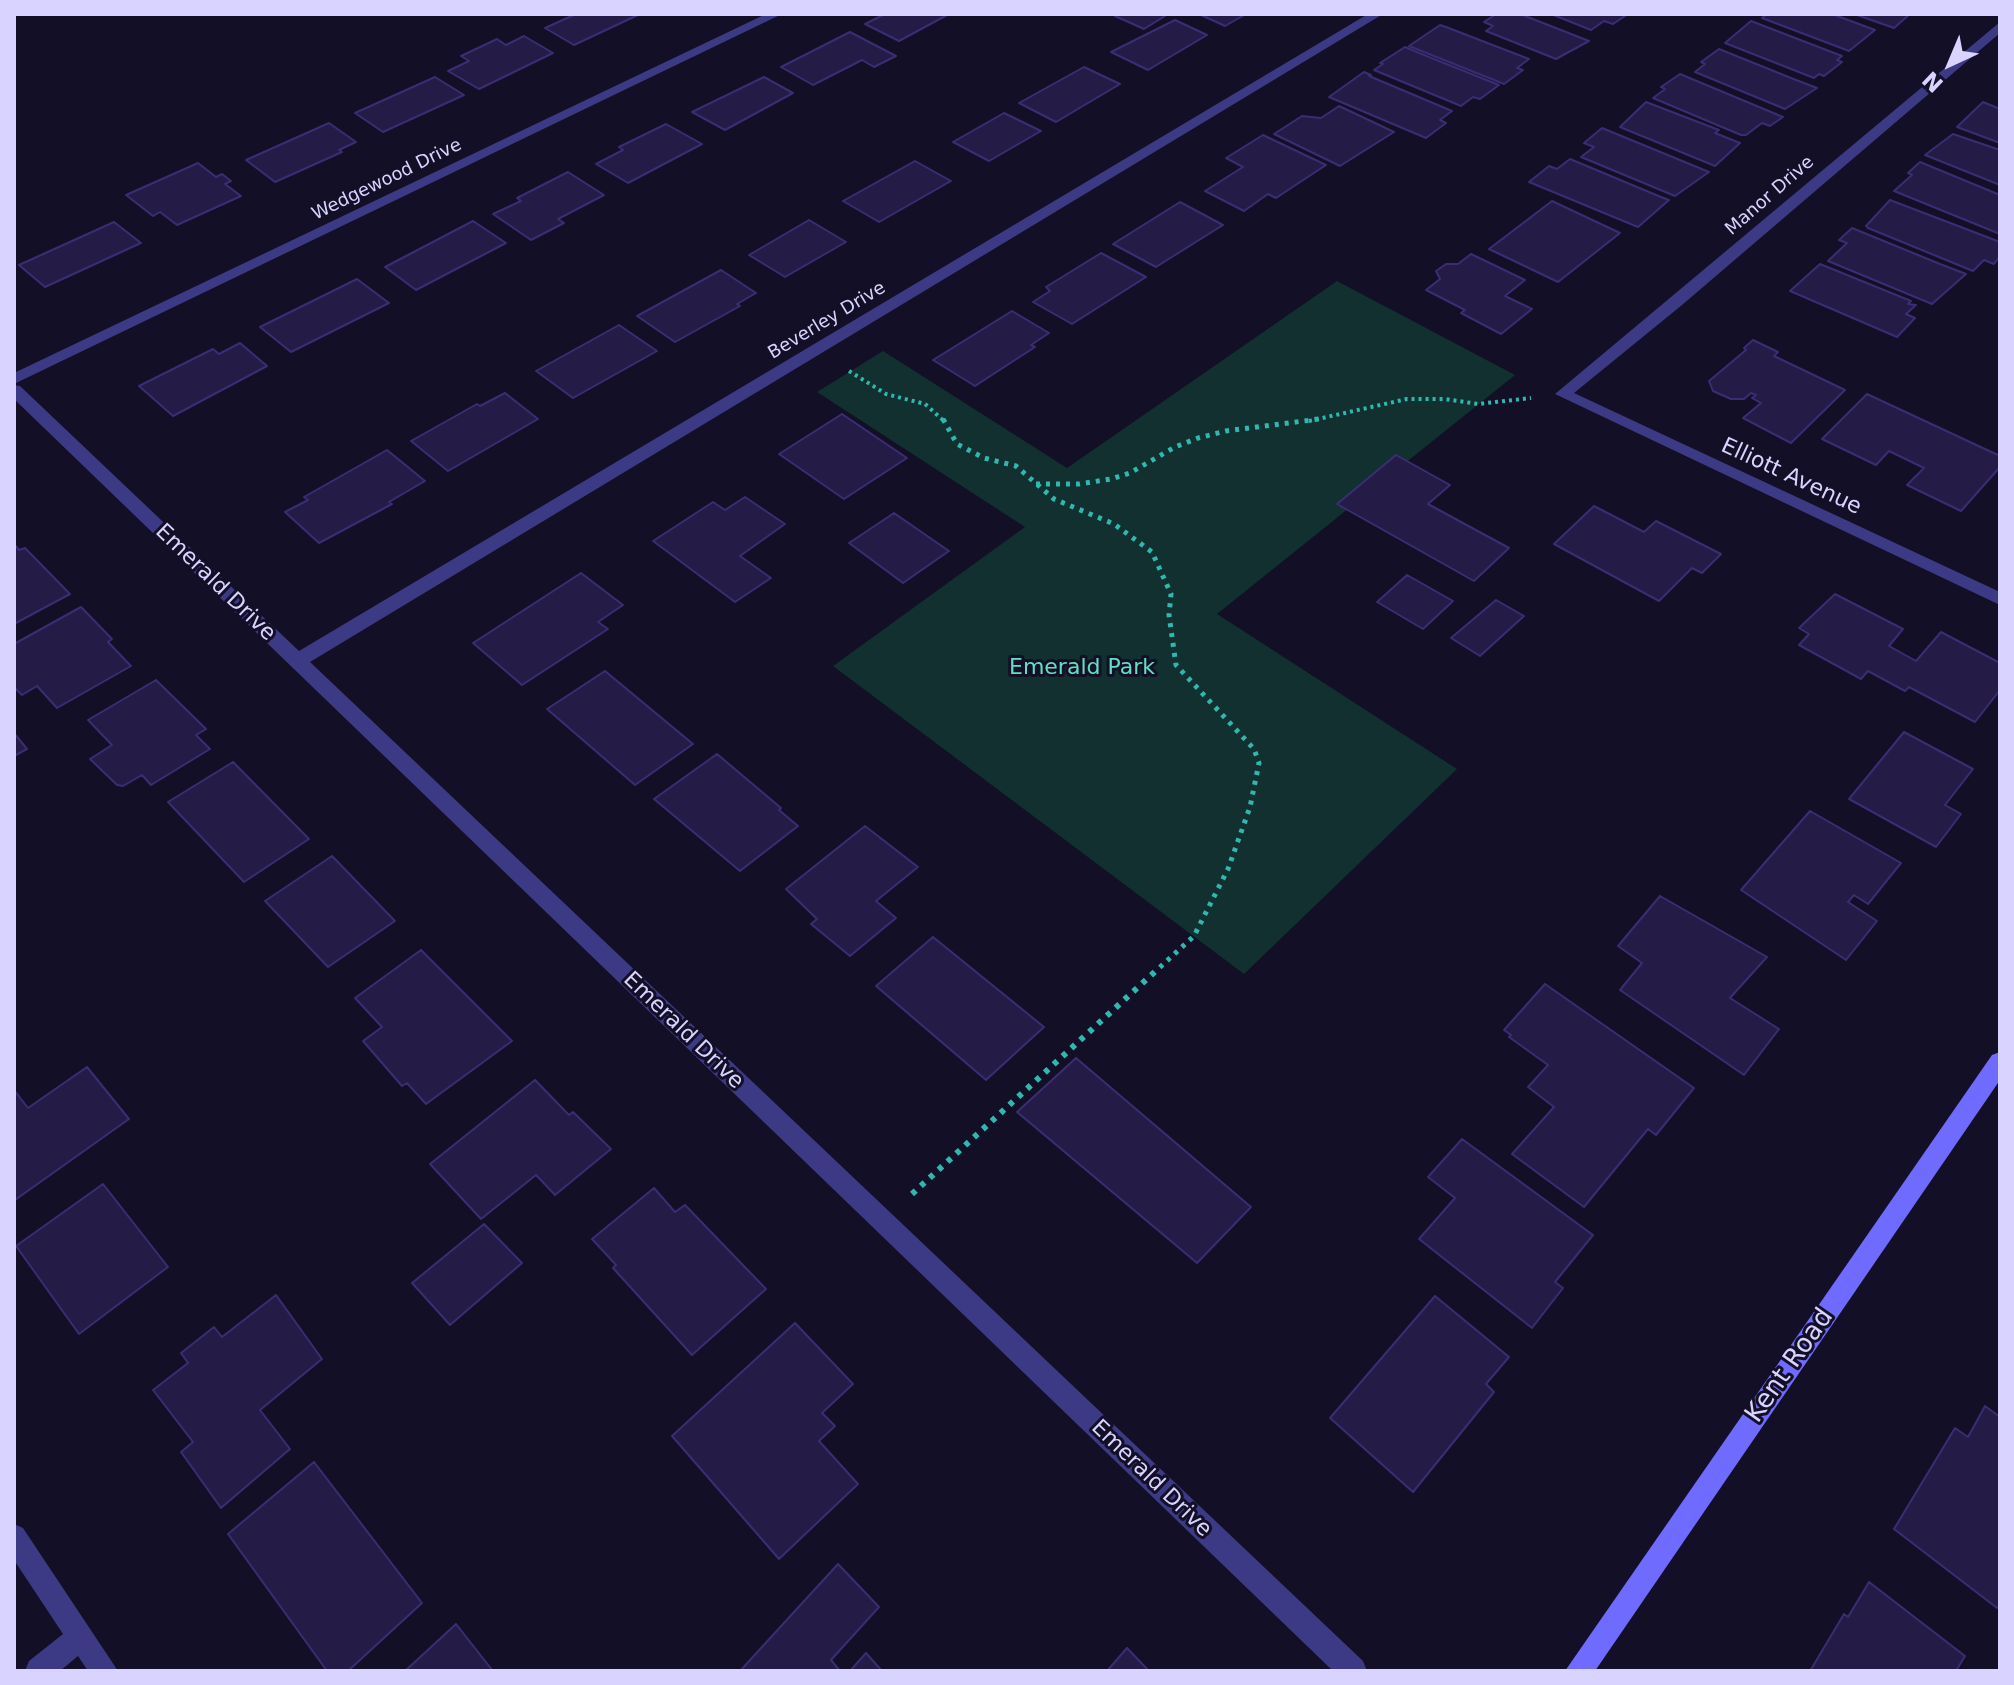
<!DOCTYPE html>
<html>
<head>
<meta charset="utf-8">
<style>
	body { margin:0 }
	#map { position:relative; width:2014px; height:1685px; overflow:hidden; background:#130f26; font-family:"DejaVu Sans",sans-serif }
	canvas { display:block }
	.frame { position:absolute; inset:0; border:16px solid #d9d4ff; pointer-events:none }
	.north { position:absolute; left:1910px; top:24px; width:80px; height:80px; -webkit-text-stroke:6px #130f26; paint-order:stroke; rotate:224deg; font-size:22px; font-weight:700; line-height:32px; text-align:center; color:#d9d4ff }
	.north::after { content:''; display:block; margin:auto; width:28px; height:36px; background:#d9d4ff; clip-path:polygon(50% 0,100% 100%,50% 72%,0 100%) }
</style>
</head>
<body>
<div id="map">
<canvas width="2014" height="1685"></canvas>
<div class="frame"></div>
<div class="north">N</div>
</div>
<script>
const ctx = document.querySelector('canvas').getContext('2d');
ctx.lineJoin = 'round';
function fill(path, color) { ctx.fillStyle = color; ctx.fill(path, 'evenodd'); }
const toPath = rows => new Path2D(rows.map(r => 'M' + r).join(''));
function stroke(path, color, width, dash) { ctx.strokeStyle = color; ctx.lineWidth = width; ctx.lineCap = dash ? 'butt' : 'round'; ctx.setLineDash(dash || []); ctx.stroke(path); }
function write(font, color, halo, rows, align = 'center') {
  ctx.font = font + ' "DejaVu Sans",sans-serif'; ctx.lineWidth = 6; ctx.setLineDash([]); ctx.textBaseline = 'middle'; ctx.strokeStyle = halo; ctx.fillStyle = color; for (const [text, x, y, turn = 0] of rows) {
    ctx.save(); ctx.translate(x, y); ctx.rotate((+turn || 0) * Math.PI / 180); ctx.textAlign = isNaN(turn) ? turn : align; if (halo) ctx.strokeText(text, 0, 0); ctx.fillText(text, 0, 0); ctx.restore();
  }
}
fill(toPath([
	[1337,281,1515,375,1217,614,1457,769,1244,974,833,666,1025,527,817,392,883,351,1067,468]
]), '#12302f');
const building = toPath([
	[576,14,640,14,574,45,545,28,576,14],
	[885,14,949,14,899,41,865,24,885,14],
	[1118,14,1160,14,1165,16,1144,29,1115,16,1118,14],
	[1199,14,1246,14,1225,26,1199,14],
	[1496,14,1520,14,1589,41,1556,59,1486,31,1493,26,1484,22,1496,14],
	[1551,14,1621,14,1625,16,1613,24,1604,21,1591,30,1551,14],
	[1767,14,1832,14,1875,30,1849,51,1762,18,1767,14],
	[1854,14,1910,14,1894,28,1854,14],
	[1175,20,1207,35,1148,70,1111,52,1175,20],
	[1751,21,1842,56,1837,60,1842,62,1824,76,1819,74,1814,78,1725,43,1751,21],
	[1440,25,1446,27,1529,59,1517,68,1523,70,1504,84,1409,46,1440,25],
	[850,32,896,56,874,67,862,60,813,85,781,67,850,32],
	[524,36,553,53,479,89,448,71,469,61,461,56,497,39,506,45,524,36],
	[1405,47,1429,57,1499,85,1480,99,1473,97,1461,106,1374,70,1383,64,1380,63,1405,47],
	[1719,49,1791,78,1817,88,1785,109,1695,72,1705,64,1701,62,1719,49],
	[1084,67,1120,84,1056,122,1019,103,1084,67],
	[1364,72,1371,75,1369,76,1452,111,1440,120,1446,123,1426,138,1329,97,1364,72],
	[1680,74,1771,112,1783,117,1770,126,1762,123,1746,135,1741,135,1653,98,1665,89,1661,87,1680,74],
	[435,77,464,95,383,132,355,113,435,77],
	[764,77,793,93,725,130,692,112,764,77],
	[1646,102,1719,130,1715,133,1740,143,1715,166,1620,127,1646,102],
	[1983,102,2000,109,2000,143,1957,127,1983,102],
	[1339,106,1394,132,1340,166,1274,134,1302,116,1321,118,1339,106],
	[1004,113,1041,131,989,161,953,142,1004,113],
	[329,123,356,142,339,150,342,152,275,182,246,160,329,123],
	[666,124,702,144,628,183,596,164,623,150,619,147,666,124],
	[1602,128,1675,158,1709,172,1675,196,1581,157,1594,147,1584,143,1602,128],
	[1953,134,2000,150,2000,185,1925,155,1953,134],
	[1263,135,1326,165,1276,198,1268,194,1244,211,1205,191,1243,167,1226,158,1263,135],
	[1570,159,1661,197,1669,200,1638,227,1529,182,1549,166,1557,169,1570,159],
	[915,161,951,181,879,222,843,201,915,161],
	[1920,162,2000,195,2000,234,1894,191,1912,175,1908,173,1920,162],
	[198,163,216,177,222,174,231,181,225,184,241,196,177,225,160,212,153,216,126,195,198,163],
	[568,172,604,195,558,219,564,223,531,240,493,214,521,201,517,198,568,172],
	[1890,200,2000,242,2000,256,1994,264,1984,260,1973,271,1868,228,1866,226,1890,200],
	[1552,201,1620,233,1558,282,1489,249,1552,201],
	[1180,202,1223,225,1156,267,1113,244,1180,202],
	[809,220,846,242,785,277,749,255,809,220],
	[473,221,506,243,416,290,385,267,473,221],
	[114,222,141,243,45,287,19,265,114,222],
	[1852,228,1940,264,1966,274,1932,304,1828,261,1847,243,1839,240,1852,228],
	[1101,253,1146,277,1072,324,1033,302,1050,291,1046,287,1101,253],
	[1471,254,1525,280,1505,296,1532,309,1501,334,1461,313,1465,310,1426,290,1440,279,1436,271,1446,264,1458,264,1471,254],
	[1820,264,1911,301,1908,304,1916,305,1906,314,1915,318,1897,337,1790,291,1820,264],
	[721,270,756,293,737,304,740,306,675,342,637,316,721,270],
	[357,279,389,303,291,352,260,327,357,279],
	[1012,311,1049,333,1031,345,1035,347,975,386,933,360,1012,311],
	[619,325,657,351,573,398,536,371,619,325],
	[1753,340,1778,352,1774,356,1845,390,1791,443,1743,418,1761,403,1752,398,1756,395,1751,393,1744,399,1731,399,1713,391,1709,381,1746,350,1744,348,1753,340],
	[240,343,267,366,173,416,139,386,213,349,219,354,240,343],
	[505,393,538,419,448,471,411,441,477,404,480,406,505,393],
	[1867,394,2000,456,2000,467,1961,511,1907,485,1924,468,1889,451,1876,465,1822,439,1867,394],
	[842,414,907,458,844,499,779,454,842,414],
	[387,450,425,481,389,502,392,504,319,543,285,512,308,500,304,497,387,450],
	[1396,455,1450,485,1428,504,1509,548,1474,581,1337,504,1396,455],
	[745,497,785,524,740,556,771,578,735,602,653,541,713,502,725,510,745,497],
	[1594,506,1644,532,1656,521,1721,554,1702,573,1692,568,1659,601,1554,544,1594,506],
	[894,513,949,551,903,583,849,543,894,513],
	[14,544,19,550,25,548,70,594,14,624,14,544],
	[581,573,623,605,598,622,608,629,522,685,473,643,581,573],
	[1407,575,1453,601,1423,629,1377,602,1407,575],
	[1835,594,1903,629,1889,646,1916,661,1941,632,2000,663,2000,690,1975,722,1909,687,1905,691,1868,671,1861,679,1799,645,1809,634,1799,628,1835,594],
	[1496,600,1524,616,1480,656,1451,638,1496,600],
	[81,607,112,639,108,642,131,666,57,708,37,686,22,695,14,687,14,644,81,607],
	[605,671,693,744,635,785,547,709,605,671],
	[156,680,206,729,196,735,210,749,151,785,142,775,123,786,117,785,90,759,112,745,88,720,156,680],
	[1904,732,1973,769,1945,805,1961,814,1936,847,1849,799,1904,732],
	[14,733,27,749,14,756,14,733],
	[717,754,781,808,779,810,798,826,740,871,654,799,717,754],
	[233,762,309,839,244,882,168,802,233,762],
	[1810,811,1901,863,1868,904,1854,895,1848,902,1877,921,1846,960,1741,890,1810,811],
	[865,826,918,867,876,901,896,918,850,956,811,924,817,919,786,889,865,826],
	[332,856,395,921,328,967,265,901,332,856],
	[1660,896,1767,957,1730,998,1779,1029,1744,1075,1620,990,1642,963,1618,946,1660,896],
	[933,937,1044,1027,986,1080,876,986,933,937],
	[421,950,512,1041,426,1104,407,1083,402,1086,363,1041,382,1027,355,998,421,950],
	[1545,984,1694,1088,1656,1135,1648,1129,1584,1207,1512,1154,1554,1107,1528,1087,1548,1065,1509,1037,1511,1035,1504,1030,1545,984],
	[1076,1058,1251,1207,1197,1263,1017,1112,1076,1058],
	[87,1067,129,1119,15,1200,14,1090,28,1108,87,1067],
	[535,1080,569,1115,573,1112,611,1149,555,1195,536,1175,481,1219,430,1164,535,1080],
	[1462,1139,1593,1235,1555,1282,1563,1288,1532,1328,1419,1239,1455,1198,1428,1177,1462,1139],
	[103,1184,168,1267,79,1334,16,1246,103,1184],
	[654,1188,675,1212,685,1205,766,1289,692,1355,613,1268,616,1265,592,1239,654,1188],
	[484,1224,522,1263,450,1325,412,1283,484,1224],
	[276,1295,322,1359,260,1410,290,1449,221,1508,181,1452,193,1442,153,1390,188,1363,181,1353,214,1327,222,1337,276,1295],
	[1435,1296,1509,1357,1486,1384,1494,1392,1413,1492,1330,1418,1435,1296],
	[795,1323,853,1384,822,1413,835,1426,819,1441,858,1484,779,1559,672,1436,795,1323],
	[1985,1406,2000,1417,2000,1604,1997,1608,1894,1529,1955,1428,1968,1437,1985,1406],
	[314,1462,422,1603,348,1671,327,1671,228,1534,314,1462],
	[838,1564,879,1607,831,1660,840,1671,740,1671,838,1564],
	[1869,1582,1965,1656,1956,1671,1810,1671,1844,1614,1848,1617,1869,1582],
	[456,1624,493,1671,405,1671,456,1624],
	[1127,1648,1149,1671,1107,1671,1127,1648],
	[866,1653,882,1671,850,1671,866,1653]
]);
fill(building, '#241b47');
stroke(building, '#3b2d73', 2);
stroke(toPath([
	[849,371,886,394,925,404,944,421],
	[1309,421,1407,399,1445,399,1478,404,1531,398]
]), '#2fb8b0', 4, [3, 4]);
stroke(toPath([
	[943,419,957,444,984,458,1016,466,1054,499,1114,524,1152,552,1171,594,1169,615,1176,665,1254,749,1259,763,1250,807,1228,869,1194,936,1157,970],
	[1036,484,1079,484,1111,479,1130,473,1175,447,1198,438,1226,431,1319,419]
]), '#2fb8b0', 5, [4, 6]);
stroke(toPath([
	[912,1194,1159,968]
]), '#2fb8b0', 6, [5, 7]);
fill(toPath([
	[766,14,782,14,14,384,14,373,766,14],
	[1368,14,1383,14,310,662,1363,1661,1367,1671,1333,1671,14,399,14,385,20,386,299,651,1368,14],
	[2000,22,2000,33,1682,305,1574,393,2000,592,2000,605,1555,394,2000,22],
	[14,1524,23,1528,118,1671,88,1671,78,1656,60,1671,25,1671,29,1661,63,1634,14,1560,14,1524]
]), '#3d3a85');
fill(toPath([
	[2000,1052,2000,1080,1595,1671,1565,1671,1992,1055,2000,1052]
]), '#6f6bff');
write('18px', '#d9d4ff', '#130f26', [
	["Wedgewood Drive",387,180,-26],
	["Manor Drive",1770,196,-41],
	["Beverley Drive",827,321,-31]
]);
write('22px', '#d9d4ff', '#130f26', [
	["Elliott Avenue",1791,477,25],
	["Emerald Drive",215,583,44],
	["Emerald Drive",683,1031,44],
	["Emerald Drive",1151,1479,44]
]);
write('22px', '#5fe0c0', '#130f26', [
	["Emerald Park",1082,668]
]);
write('26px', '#d9d4ff', '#130f26', [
	["Kent Road",1790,1366,-55]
]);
</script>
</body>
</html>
